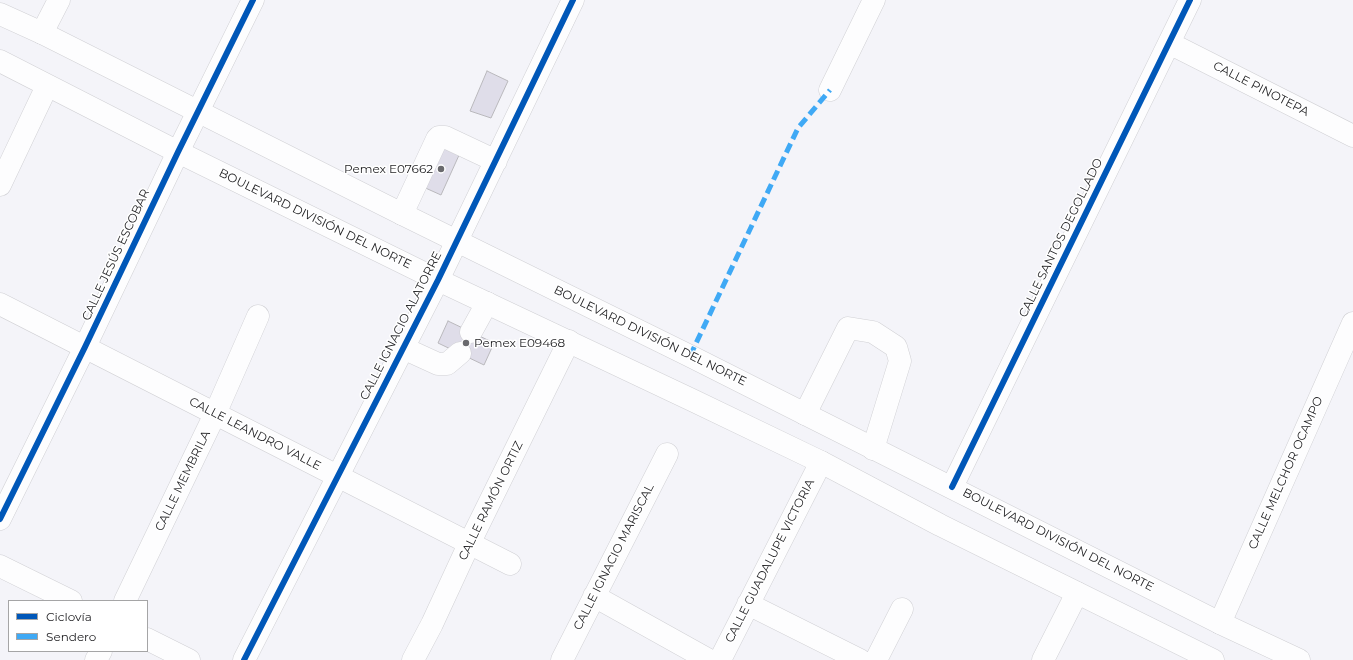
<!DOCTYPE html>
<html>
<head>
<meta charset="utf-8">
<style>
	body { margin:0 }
	#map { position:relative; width:1353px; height:660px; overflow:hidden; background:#f4f4f9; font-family:Montserrat,sans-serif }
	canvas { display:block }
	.legend { position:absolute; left:8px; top:600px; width:140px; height:52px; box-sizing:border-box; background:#fff; border:1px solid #a5a5a6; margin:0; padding:5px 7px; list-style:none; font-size:12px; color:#1e1e21 }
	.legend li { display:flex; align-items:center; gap:8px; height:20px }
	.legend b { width:20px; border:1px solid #a5a5a6 }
</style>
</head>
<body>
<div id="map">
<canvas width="1353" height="660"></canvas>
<ul class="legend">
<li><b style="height:5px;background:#0057b8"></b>Ciclovía</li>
<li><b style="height:5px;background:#3fa9f5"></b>Sendero</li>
</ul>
</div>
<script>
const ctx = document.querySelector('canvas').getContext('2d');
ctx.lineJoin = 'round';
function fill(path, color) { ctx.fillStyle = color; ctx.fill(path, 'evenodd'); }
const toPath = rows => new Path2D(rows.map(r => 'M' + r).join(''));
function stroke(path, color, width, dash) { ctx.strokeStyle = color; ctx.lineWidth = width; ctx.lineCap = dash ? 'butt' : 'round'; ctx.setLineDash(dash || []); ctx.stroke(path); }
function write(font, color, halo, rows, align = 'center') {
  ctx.font = font + ' Montserrat,sans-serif'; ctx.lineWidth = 3; ctx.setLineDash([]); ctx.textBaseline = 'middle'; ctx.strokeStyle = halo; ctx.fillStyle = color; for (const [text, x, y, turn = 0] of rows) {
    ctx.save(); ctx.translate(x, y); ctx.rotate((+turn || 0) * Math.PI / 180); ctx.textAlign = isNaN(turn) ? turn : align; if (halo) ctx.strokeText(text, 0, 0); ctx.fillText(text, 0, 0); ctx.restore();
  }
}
const building = toPath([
	[487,71,508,81,491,118,470,111,487,71],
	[440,144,460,153,441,195,421,186,440,144],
	[448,321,494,343,484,365,438,343,448,321]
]);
fill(building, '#dfdde9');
stroke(building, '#b9b8bc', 1);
const minor = toPath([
	[42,33,59,0],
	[1169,43,1353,136],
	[830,90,874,0],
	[0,185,47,86],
	[402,214,437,139,439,137,445,137,496,161],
	[0,304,510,564],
	[471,332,487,303],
	[403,348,438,364,447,364,460,353],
	[805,414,848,328,873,332,896,347,900,361,873,449],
	[952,487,1190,0],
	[0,519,85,347,178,152,253,0],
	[0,566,71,601],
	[594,596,709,660],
	[125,601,215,414,258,316],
	[748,604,860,660],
	[1220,623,1353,323],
	[147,639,189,660],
	[96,660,101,651],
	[244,660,438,280,573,0],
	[413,660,432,624,469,544,569,341],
	[562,660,667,454],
	[720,660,821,462],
	[876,660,902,609],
	[1043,660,1077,593]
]);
const major = toPath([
	[0,14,42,33,402,214,690,356,1220,623,1299,660],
	[0,61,178,152,438,280,692,400,821,462,940,525,1213,660]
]);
stroke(minor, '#d0d0d4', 23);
stroke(major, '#d0d0d4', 23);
stroke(minor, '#fdfdfe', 22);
stroke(major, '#fdfdfe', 22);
stroke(toPath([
	[690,356,798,128,830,90]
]), '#3fa9f5', 5, [10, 5]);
stroke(toPath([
	[952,487,1190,0],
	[0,519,85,347,178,152,253,0],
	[244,660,438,280,573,0]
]), '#0057b8', 6);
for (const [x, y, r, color] of [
	[441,169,4,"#69696d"],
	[466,343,4,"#69696d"]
]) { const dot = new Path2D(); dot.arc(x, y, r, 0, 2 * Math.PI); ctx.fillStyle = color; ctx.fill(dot); stroke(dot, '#fff', 1.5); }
write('12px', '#1e1e21', '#fff', [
	["CALLE PINOTEPA",1261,89,27],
	["BOULEVARD DIVISIÓN DEL NORTE",315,219,26],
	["CALLE SANTOS DEGOLLADO",1061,238,-64],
	["CALLE JESÚS ESCOBAR",116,255,-65],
	["CALLE IGNACIO ALATORRE",401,326,-63],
	["BOULEVARD DIVISIÓN DEL NORTE",650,336,26],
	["CALLE LEANDRO VALLE",255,434,27],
	["CALLE MELCHOR OCAMPO",1286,473,-66],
	["CALLE MEMBRILA",183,481,-64],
	["CALLE RAMÓN ORTIZ",491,501,-64],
	["BOULEVARD DIVISIÓN DEL NORTE",1058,540,27],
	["CALLE IGNACIO MARISCAL",614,557,-63],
	["CALLE GUADALUPE VICTORIA",770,561,-63]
]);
write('12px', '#1e1e21', '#fff', [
	["Pemex E07662",433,169],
	["Pemex E09468",474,343,"left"]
], 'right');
</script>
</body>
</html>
